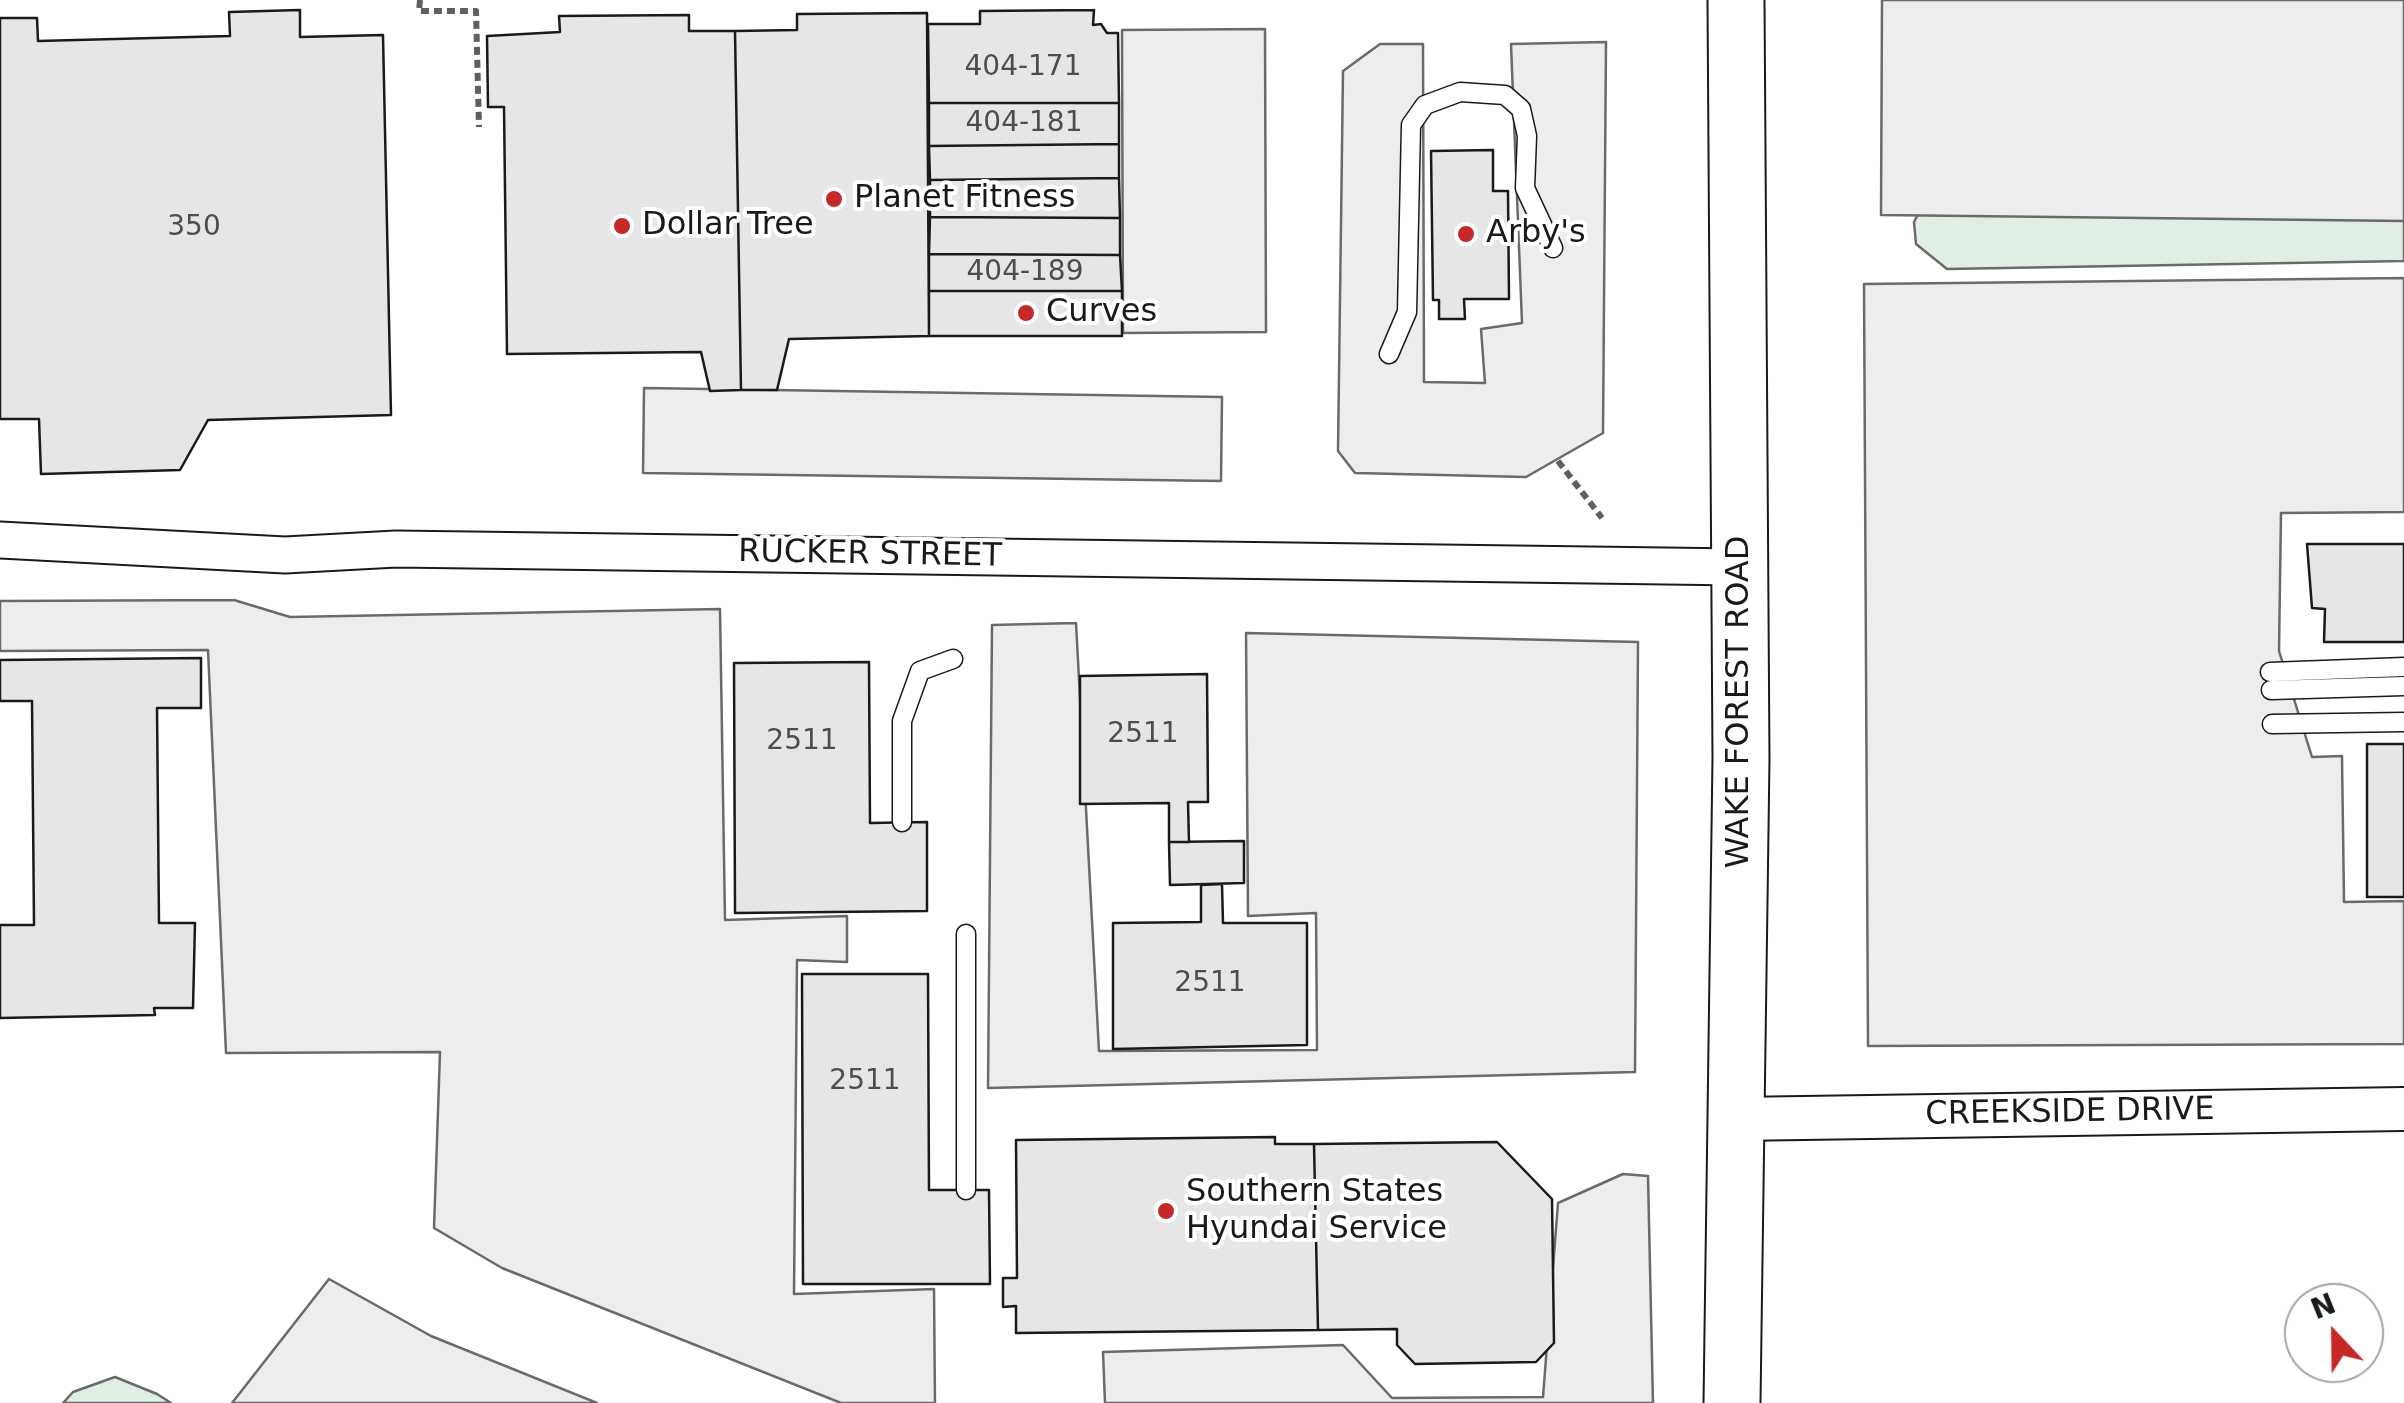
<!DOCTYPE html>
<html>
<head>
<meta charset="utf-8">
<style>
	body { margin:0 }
	#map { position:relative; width:2404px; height:1403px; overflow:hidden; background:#fff; font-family:"DejaVu Sans",sans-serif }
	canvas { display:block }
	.north { position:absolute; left:2284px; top:1283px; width:100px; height:100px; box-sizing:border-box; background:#fff; border:2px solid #a3a3a3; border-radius:50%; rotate:338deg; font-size:28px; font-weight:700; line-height:40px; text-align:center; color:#1a1a1a }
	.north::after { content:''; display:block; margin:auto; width:35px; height:45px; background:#c62828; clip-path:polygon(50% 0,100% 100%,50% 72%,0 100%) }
</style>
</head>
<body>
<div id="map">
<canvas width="2404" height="1403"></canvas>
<div class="north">N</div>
</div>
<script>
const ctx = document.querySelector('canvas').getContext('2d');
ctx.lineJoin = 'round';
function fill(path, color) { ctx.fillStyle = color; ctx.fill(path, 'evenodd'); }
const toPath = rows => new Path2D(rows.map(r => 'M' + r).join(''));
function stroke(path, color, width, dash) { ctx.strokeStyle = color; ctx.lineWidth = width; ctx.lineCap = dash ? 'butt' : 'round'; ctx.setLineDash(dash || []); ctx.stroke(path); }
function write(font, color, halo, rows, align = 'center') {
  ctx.font = font + ' "DejaVu Sans",sans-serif'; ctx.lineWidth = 8; ctx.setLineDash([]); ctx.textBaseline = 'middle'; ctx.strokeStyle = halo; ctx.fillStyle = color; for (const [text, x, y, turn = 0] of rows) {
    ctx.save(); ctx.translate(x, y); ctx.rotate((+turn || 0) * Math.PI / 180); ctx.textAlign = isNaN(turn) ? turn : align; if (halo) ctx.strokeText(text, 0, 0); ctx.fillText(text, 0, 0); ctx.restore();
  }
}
const green = toPath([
	[2404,197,2404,261,1947,269,1916,244,1914,222,1926,199,2404,197],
	[115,1377,157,1394,171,1403,63,1403,73,1392,115,1377]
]);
fill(green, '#e0efe3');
stroke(green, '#6a6a6a', 2.5);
const parking = toPath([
	[1882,0,2404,0,2404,221,1881,215,1882,0],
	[1265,29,1266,332,1123,333,1122,30,1265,29],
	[1606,42,1603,433,1526,477,1355,473,1338,451,1343,71,1380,44,1423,44,1424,382,1485,383,1481,329,1522,323,1511,44,1606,42],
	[2404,278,2404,512,2281,513,2279,651,2312,757,2342,756,2344,902,2404,901,2404,1044,1868,1046,1864,284,2404,278],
	[644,388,1222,397,1221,481,643,473,644,388],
	[234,600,290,617,720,609,725,920,847,916,847,962,797,960,794,1294,934,1289,935,1403,841,1403,502,1268,434,1228,440,1052,226,1053,208,650,0,651,0,601,234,600],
	[1076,623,1099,1051,1317,1050,1316,913,1248,916,1246,633,1638,642,1635,1072,988,1088,992,625,1076,623],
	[1623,1174,1648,1176,1653,1403,1105,1403,1103,1352,1343,1345,1392,1398,1543,1397,1558,1203,1623,1174],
	[329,1279,431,1336,597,1403,232,1403,329,1279]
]);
fill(parking, '#ededed');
stroke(parking, '#6a6a6a', 2.5);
const building = toPath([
	[300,10,300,37,383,35,391,415,208,420,180,470,41,474,39,419,0,419,0,18,37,18,38,41,230,36,229,12,300,10],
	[1094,10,1093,25,1101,24,1107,33,1118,33,1119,103,929,103,928,24,980,24,980,11,1094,10],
	[927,13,929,336,789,339,777,390,741,390,735,31,797,30,797,14,927,13],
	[689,15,689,31,735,31,741,390,710,391,701,352,507,354,504,107,488,107,487,36,560,32,559,16,689,15],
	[929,103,1119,103,1119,144,929,146,929,103],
	[1119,144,1119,178,930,180,929,146,1119,144],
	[1493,150,1493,191,1508,191,1509,299,1464,299,1465,319,1439,319,1439,300,1433,300,1431,151,1493,150],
	[1119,178,1120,218,930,217,930,180,1119,178],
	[930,217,1120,218,1120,255,929,254,930,217],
	[929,254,1120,255,1122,291,929,291,929,254],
	[929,291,1122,291,1122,336,929,336,929,291],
	[2307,544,2404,544,2404,642,2324,642,2325,609,2312,608,2307,544],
	[201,658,201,708,157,708,159,923,195,923,193,1008,154,1008,155,1015,0,1018,0,925,34,925,32,701,0,701,0,660,201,658],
	[869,662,870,823,927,822,927,911,735,913,734,663,869,662],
	[1207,674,1208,802,1188,802,1189,842,1169,842,1169,803,1080,804,1080,676,1207,674],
	[2367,744,2404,744,2404,897,2367,897,2367,744],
	[1244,841,1244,883,1170,885,1169,842,1244,841],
	[1222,884,1223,923,1307,923,1307,1045,1113,1049,1113,923,1201,922,1201,885,1222,884],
	[802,974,928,974,929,1190,989,1190,990,1284,803,1284,802,974],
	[1275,1137,1275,1144,1314,1144,1318,1330,1016,1333,1016,1306,1003,1307,1003,1278,1017,1278,1016,1140,1275,1137],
	[1497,1142,1552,1199,1554,1343,1536,1362,1415,1364,1397,1345,1397,1329,1318,1330,1314,1144,1497,1142]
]);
fill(building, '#e6e6e6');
stroke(building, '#1a1a1a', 2.5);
const service = toPath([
	[1389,354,1407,312,1411,125,1425,105,1460,92,1505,95,1521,109,1527,136,1525,188,1553,248],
	[2270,672,2404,667],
	[2271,690,2404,686],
	[2272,724,2404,722],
	[902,822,902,721,920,671,953,659],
	[966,1190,966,934]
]);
const minor = toPath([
	[0,540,285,555,396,549,1740,567]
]);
const tertiary = toPath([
	[1736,1119,2404,1109]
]);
const primary = toPath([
	[1732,1403,1741,758,1736,0]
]);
stroke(service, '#1a1a1a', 21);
stroke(minor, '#1a1a1a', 39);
stroke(tertiary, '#1a1a1a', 46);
stroke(primary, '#1a1a1a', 59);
stroke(toPath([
	[420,0,419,11,476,11,479,127],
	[1558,461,1602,518]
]), '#5f5f5f', 6, [8, 5]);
stroke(service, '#fff', 18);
stroke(minor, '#fff', 35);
stroke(tertiary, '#fff', 42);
stroke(primary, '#fff', 55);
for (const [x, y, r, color] of [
	[834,199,10,"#c62828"],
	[622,226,10,"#c62828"],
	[1466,234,10,"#c62828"],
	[1026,313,10,"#c62828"],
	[1166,1211,10,"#c62828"]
]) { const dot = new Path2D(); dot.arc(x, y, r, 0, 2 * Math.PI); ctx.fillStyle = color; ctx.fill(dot); stroke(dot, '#fff', 4); }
write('28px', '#4d4d4d', null, [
	["404-171",1023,68],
	["404-181",1024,124],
	["350",194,228],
	["404-189",1025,273],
	["2511",1143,735],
	["2511",802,742],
	["2511",1210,984],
	["2511",865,1082]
]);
write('32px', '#1a1a1a', '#fff', [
	["Planet Fitness",854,199],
	["Dollar Tree",642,226],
	["Arby's",1486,234],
	["Curves",1046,313],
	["Southern States",1186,1193],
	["Hyundai Service",1186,1230]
], 'left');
write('32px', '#1a1a1a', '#fff', [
	["RUCKER STREET",870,555,1],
	["WAKE FOREST ROAD",1740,702,-90],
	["CREEKSIDE DRIVE",2070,1113,-1]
]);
</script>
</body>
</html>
